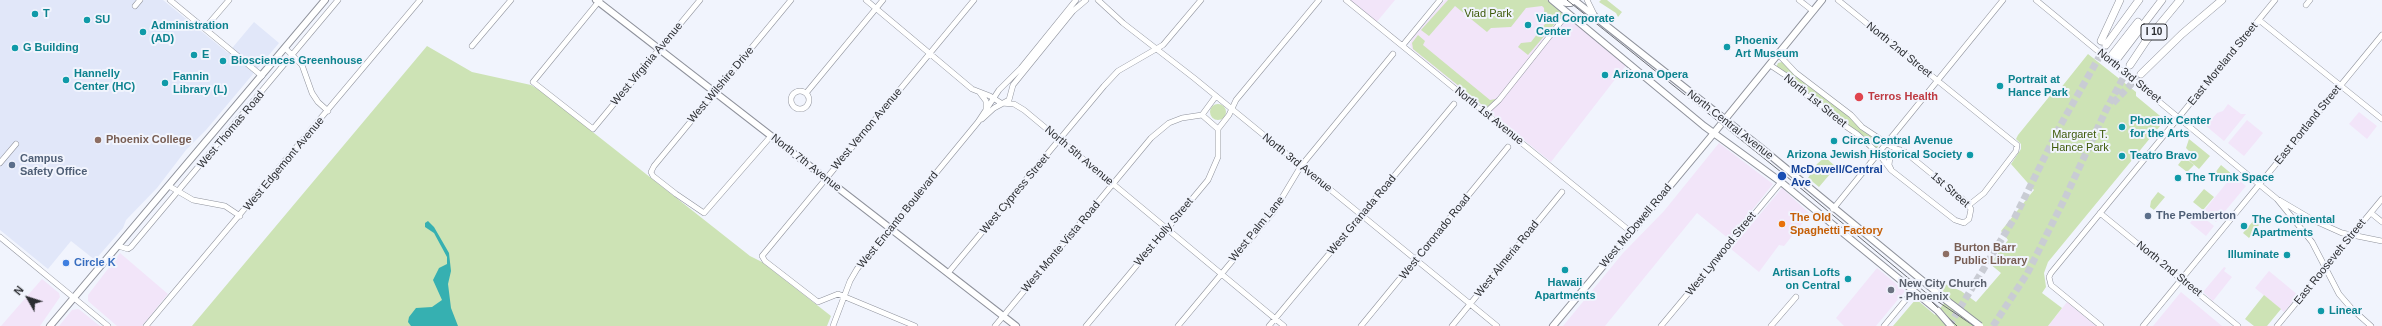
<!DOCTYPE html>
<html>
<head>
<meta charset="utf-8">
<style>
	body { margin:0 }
	#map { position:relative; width:2382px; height:326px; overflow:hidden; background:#f1f4fd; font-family:Helvetica,sans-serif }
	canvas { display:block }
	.north { position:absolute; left:8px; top:278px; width:40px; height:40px; -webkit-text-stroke:3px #f1f4fd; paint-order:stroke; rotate:309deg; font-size:11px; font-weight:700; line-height:16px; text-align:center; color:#2b2d31 }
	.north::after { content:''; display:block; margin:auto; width:14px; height:18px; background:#2b2d31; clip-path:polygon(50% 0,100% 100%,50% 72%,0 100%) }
</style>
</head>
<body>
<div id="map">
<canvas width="2382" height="326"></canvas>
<div class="north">N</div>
</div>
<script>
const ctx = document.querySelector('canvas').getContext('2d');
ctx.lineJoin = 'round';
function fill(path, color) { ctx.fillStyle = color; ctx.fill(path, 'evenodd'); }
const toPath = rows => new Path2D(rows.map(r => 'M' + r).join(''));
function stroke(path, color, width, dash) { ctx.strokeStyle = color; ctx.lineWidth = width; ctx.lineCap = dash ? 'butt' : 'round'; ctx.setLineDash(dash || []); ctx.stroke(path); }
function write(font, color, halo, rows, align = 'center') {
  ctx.font = font + ' Helvetica,sans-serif'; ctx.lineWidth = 4; ctx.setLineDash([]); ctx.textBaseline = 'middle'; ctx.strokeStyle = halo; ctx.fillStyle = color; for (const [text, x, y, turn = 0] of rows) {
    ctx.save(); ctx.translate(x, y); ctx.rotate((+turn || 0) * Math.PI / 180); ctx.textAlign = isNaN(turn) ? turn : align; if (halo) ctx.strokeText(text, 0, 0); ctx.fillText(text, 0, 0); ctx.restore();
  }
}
fill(toPath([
	[1346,0,1395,0,1375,24],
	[1445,0,1548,0,1627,64,1551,162,1412,49,1410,45,1412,39],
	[2228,104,2241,114,2246,114,2224,141,2206,126,2217,113,2223,111],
	[2359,112,2377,126,2367,139,2349,124],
	[2247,120,2263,133,2244,156,2228,143],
	[1719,143,1773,184,1729,239,1697,213,1605,326,1563,326,1623,253,1664,211],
	[2233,175,2246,186,2216,222,2203,212],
	[1782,188,1810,214,1784,246,1779,245,1759,272,1731,249],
	[2198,213,2214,226,2206,236,2190,223],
	[120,253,168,294,142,326,117,326,88,301,88,295],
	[2224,267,2226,268,2224,271,2232,277,2213,301,2203,292],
	[1877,268,1905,291,1876,326,1844,326,1836,318],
	[2269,271,2298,295,2284,312,2255,288],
	[42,279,59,293,60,297,40,326,1,326],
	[2181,292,2222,326,2153,326],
	[2067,302,2096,326,2048,326],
	[78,309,80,310,100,326,59,326,72,310]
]), '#f2e5f9');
fill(toPath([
	[0,0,163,0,228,53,254,22,279,43,206,130,186,150,157,188,126,220,123,228,95,260,71,241,48,269,0,230]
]), '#e1e7f9');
fill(toPath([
	[1448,0,1547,0,1564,13,1528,55,1518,47,1521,43,1531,42,1545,24,1544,8,1542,6,1526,8,1511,27,1491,28,1487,32,1455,6,1429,36,1421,30],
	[1601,0,1607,0,1622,12,1618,17,1616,13,1599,2],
	[1418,35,1425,41,1423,45,1457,73,1490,100,1496,99,1486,108,1413,49,1412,43],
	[427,46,472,72,531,85,542,92,750,256,762,262,831,316,827,326,192,326],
	[2088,54,2136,92,2136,96,2165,120,2048,262,2044,273,2046,287,2042,293,2062,308,2048,326,1893,326,1916,299,1935,315,1948,298,1933,286,1938,281,1961,291,1976,302,2001,273,1990,264,2008,240,2001,231,2034,190,2011,164,2021,149,2021,144,2016,139,2018,135,2053,92,2056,94],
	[1782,62,1881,142,1877,148,1815,101,1776,67,1778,63],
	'1210 112a8 8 0 1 1 16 0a8 8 0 1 1-16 0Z',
	[2189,139,2210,156,2199,169,2185,157,2189,151,2186,148],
	[1825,157,1836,167,1819,187,1808,178,1817,164],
	[2184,157,2194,165,2187,172,2178,165],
	[2221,165,2233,175,2227,183,2228,179,2219,174,2213,180,2211,178],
	[2204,189,2214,197,2203,210,2193,202],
	[2158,192,2165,197,2154,210,2150,207,2151,201],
	[2260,213,2265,217,2249,238,2243,233],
	[2264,295,2281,309,2267,326,2254,326,2245,319]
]), '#cde3b5');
fill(toPath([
	[428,221,434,227,449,253,451,271,448,284,451,308,458,326,411,326,408,322,409,317,416,308,432,307,442,300,433,280,439,268,447,264,447,257,434,233,425,227,425,223]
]), '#36b0b1');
stroke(toPath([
	[2113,103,2141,74],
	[1949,326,2015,217,2060,126,2106,45],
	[1993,326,2027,274,2066,196,2106,110,2130,65]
]), '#c9ccd4', 7, [7, 3.5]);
const minor = toPath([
	[170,0,262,76],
	[600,0,533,82,593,129,700,0],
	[866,0,972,89,990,96,1001,103,1014,104,1024,110,1284,326],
	[1098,0,1123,23,1194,78,1497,326],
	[1346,0,1631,232],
	[1587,0,1594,14],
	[1799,0,1813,11],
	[1838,0,2017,145,2016,151,1984,193,1969,205],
	[2036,0,2277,199,2312,242,2339,294,2352,309,2371,326],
	[2306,5,2310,0],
	[135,6,140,0],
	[2259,20,2382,119],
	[205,28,229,0],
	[1403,45,1440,0],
	[472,46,511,0],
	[285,48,302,65,312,93,318,102,328,111],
	[1770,65,1791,79,1812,101,1826,109,1841,123,1857,134,1878,153,1891,170,1955,220,1964,223,1969,219,1971,209,1965,201,1905,152,1892,147,1862,127,1851,115,1796,73,1778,54],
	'791 100a9 9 0 1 1 18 0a9 9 0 1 1-18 0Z',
	[807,92,883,0],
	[980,93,986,101,986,109],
	[1485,113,1499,100,1568,13],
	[1202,115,1218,129],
	[982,119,994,108,1009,100,1013,85,1073,11,1086,0],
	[771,136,704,213,676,194,653,176,651,172,654,166,791,0],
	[0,163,16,144],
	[1891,169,1889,165,1890,157,1900,150],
	[169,186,193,200,225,206,240,216],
	[2279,200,2313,220,2342,233,2382,241],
	[1833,209,2003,0],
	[2100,213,2238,326],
	[2371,213,2382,222],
	[0,237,108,326],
	[118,246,128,249,131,247,338,0],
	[948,273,1104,86,1118,71,1163,45,1201,0],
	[146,326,420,0],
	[833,326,850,281,857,269,978,122,999,90,1021,68,1076,0],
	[915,326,838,294,818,302,765,261,762,256,974,0],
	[995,326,1151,138,1169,123,1182,118,1202,115,1216,96],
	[1086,326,1208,180,1218,157,1218,129,1229,115,1236,100,1319,0],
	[1178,326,1274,211,1301,166,1393,54],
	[1269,326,1454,104],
	[1361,326,1508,147],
	[1452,326,1562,192],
	[1661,326,1781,182],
	[1771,326,1796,297],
	[1884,326,1913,291],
	[2101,326,2051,285,2049,277,2051,273,2275,0],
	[2143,326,2382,35],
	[2277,326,2382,199]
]);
const major = toPath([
	[596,0,1016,326],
	[1552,0,1704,126,1781,182,1938,311],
	[1557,0,1566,3,1571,3,1574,0],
	[1574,0,1760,147,1946,300],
	[50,326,325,0],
	[1553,326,1709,139,1822,0]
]);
const highway = toPath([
	[2101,41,2120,0],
	[2106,45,2139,0],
	[2109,59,2138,22],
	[2114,63,2162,0],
	[2130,65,2146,41,2180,0],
	[2141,74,2182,34,2222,0]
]);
stroke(minor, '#8f929c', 6);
stroke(major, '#8f929c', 8);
stroke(highway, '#8f929c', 8);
stroke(minor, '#fff', 5);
stroke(major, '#fff', 6);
stroke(highway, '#fff', 7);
stroke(toPath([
	[1567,0,1786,176,1931,297,1974,326],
	[1932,302,1957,326]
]), '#6b6d73', 1);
const majorBridge = toPath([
	[1946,300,1980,326],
	[1938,311,1951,326]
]);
stroke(majorBridge, '#8f929c', 8, []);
stroke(majorBridge, '#fff', 6);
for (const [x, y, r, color] of [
	[35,14,4,"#0f9aa8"],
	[87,20,4,"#0f9aa8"],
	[1528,25,4,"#0f9aa8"],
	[143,32,4,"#0f9aa8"],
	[1727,47,4,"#0f9aa8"],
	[15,48,4,"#0f9aa8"],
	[194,55,4,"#0f9aa8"],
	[223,61,4,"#0f9aa8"],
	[1605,75,4,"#0f9aa8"],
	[66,80,4,"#0f9aa8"],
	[165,83,4,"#0f9aa8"],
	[2000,86,4,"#0f9aa8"],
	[1859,97,5,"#e0444e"],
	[2122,127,4,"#0f9aa8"],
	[98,140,4,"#8d6e63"],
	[1834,141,4,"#0f9aa8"],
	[1970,155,4,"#0f9aa8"],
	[2122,156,4,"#0f9aa8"],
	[12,165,4,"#5c6f8a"],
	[1782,176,5,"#1a4fb4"],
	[2178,178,4,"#0f9aa8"],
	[2148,216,4,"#5c6f8a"],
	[1782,224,4,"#e8710a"],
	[2244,226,4,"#0f9aa8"],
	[1946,254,4,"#8d6e63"],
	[2287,255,4,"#0f9aa8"],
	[66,263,4,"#3f7fe0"],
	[1565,270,4,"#0f9aa8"],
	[1848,279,4,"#0f9aa8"],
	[1891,290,4,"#6b7280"],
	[2321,311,4,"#0f9aa8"]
]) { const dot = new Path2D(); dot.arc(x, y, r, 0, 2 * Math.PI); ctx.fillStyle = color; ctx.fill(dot); stroke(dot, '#f1f4fd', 1.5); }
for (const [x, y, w] of [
	[2154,32,26]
]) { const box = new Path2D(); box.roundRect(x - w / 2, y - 8, w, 16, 3); ctx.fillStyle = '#f1f4fd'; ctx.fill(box); stroke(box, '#2b2d31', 1); }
write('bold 10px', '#2b2d31', null, [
	["I 10",2154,32]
]);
write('bold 11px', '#0d838f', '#f1f4fd', [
	["T",43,14],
	["Viad Corporate",1536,19],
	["Center",1536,32],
	["SU",95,20],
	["Administration",151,26],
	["(AD)",151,39],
	["Phoenix",1735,41],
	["Art Museum",1735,54],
	["G Building",23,48],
	["E",202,55],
	["Biosciences Greenhouse",231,61],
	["Hannelly",74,74],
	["Center (HC)",74,87],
	["Arizona Opera",1613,75],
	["Fannin",173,77],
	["Library (L)",173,90],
	["Portrait at",2008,80],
	["Hance Park",2008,93],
	["Phoenix Center",2130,121],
	["for the Arts",2130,134],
	["Circa Central Avenue",1842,141],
	["Arizona Jewish Historical Society",1962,155,"right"],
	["Teatro Bravo",2130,156],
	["The Trunk Space",2186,178],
	["The Continental",2252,220],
	["Apartments",2252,233],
	["Illuminate",2279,255,"right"],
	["Artisan Lofts",1840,273,"right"],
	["on Central",1840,286,"right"],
	["Hawaii",1565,283,"center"],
	["Apartments",1565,296,"center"],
	["Linear",2329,311]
], 'left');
write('11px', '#3d5a09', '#f1f4fd', [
	["Viad Park",1488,14],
	["Margaret T.",2080,135],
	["Hance Park",2080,148]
]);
write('11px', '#2b2d31', '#f1f4fd', [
	["North 2nd Street",1899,50,39],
	["West Virginia Avenue",647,64,-50],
	["East Moreland Street",2223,64,-51],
	["North 3rd Street",2129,76,39],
	["West Wilshire Drive",721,85,-50],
	["North 1st Street",1815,101,39],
	["North 1st Avenue",1489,116,39],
	["North Central Avenue",1730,125,38],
	["East Portland Street",2308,125,-51],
	["West Vernon Avenue",867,129,-50],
	["West Thomas Road",231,130,-50],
	["North 5th Avenue",1079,156,40],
	["North 7th Avenue",806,163,38],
	["North 3rd Avenue",1297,163,39],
	["West Edgemont Avenue",284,164,-50],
	["1st Street",1950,190,41],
	["West Cypress Street",1015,194,-50],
	["West Granada Road",1362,215,-50],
	["West Encanto Boulevard",898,220,-51],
	["West McDowell Road",1636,226,-50],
	["West Palm Lane",1257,229,-51],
	["West Holly Street",1164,232,-50],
	["West Coronado Road",1435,237,-51],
	["West Monte Vista Road",1061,247,-50],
	["West Lynwood Street",1721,254,-51],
	["West Almeria Road",1507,259,-51],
	["East Roosevelt Street",2330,262,-51],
	["North 2nd Street",2169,269,39]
]);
write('bold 11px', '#be3a42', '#f1f4fd', [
	["Terros Health",1868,97]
], 'left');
write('bold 11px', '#785e54', '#f1f4fd', [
	["Phoenix College",106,140],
	["Burton Barr",1954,248],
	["Public Library",1954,261]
], 'left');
write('bold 11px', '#4e5e75', '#f1f4fd', [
	["Campus",20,159],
	["Safety Office",20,172],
	["The Pemberton",2156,216]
], 'left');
write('bold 11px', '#164399', '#f1f4fd', [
	["McDowell/Central",1791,170],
	["Ave",1791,183]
], 'left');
write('bold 11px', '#c56008', '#f1f4fd', [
	["The Old",1790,218],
	["Spaghetti Factory",1790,231]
], 'left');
write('bold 11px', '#366cbe', '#f1f4fd', [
	["Circle K",74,263]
], 'left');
write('bold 11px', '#5b616d', '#f1f4fd', [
	["New City Church",1899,284],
	["- Phoenix",1899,297]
], 'left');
</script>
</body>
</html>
